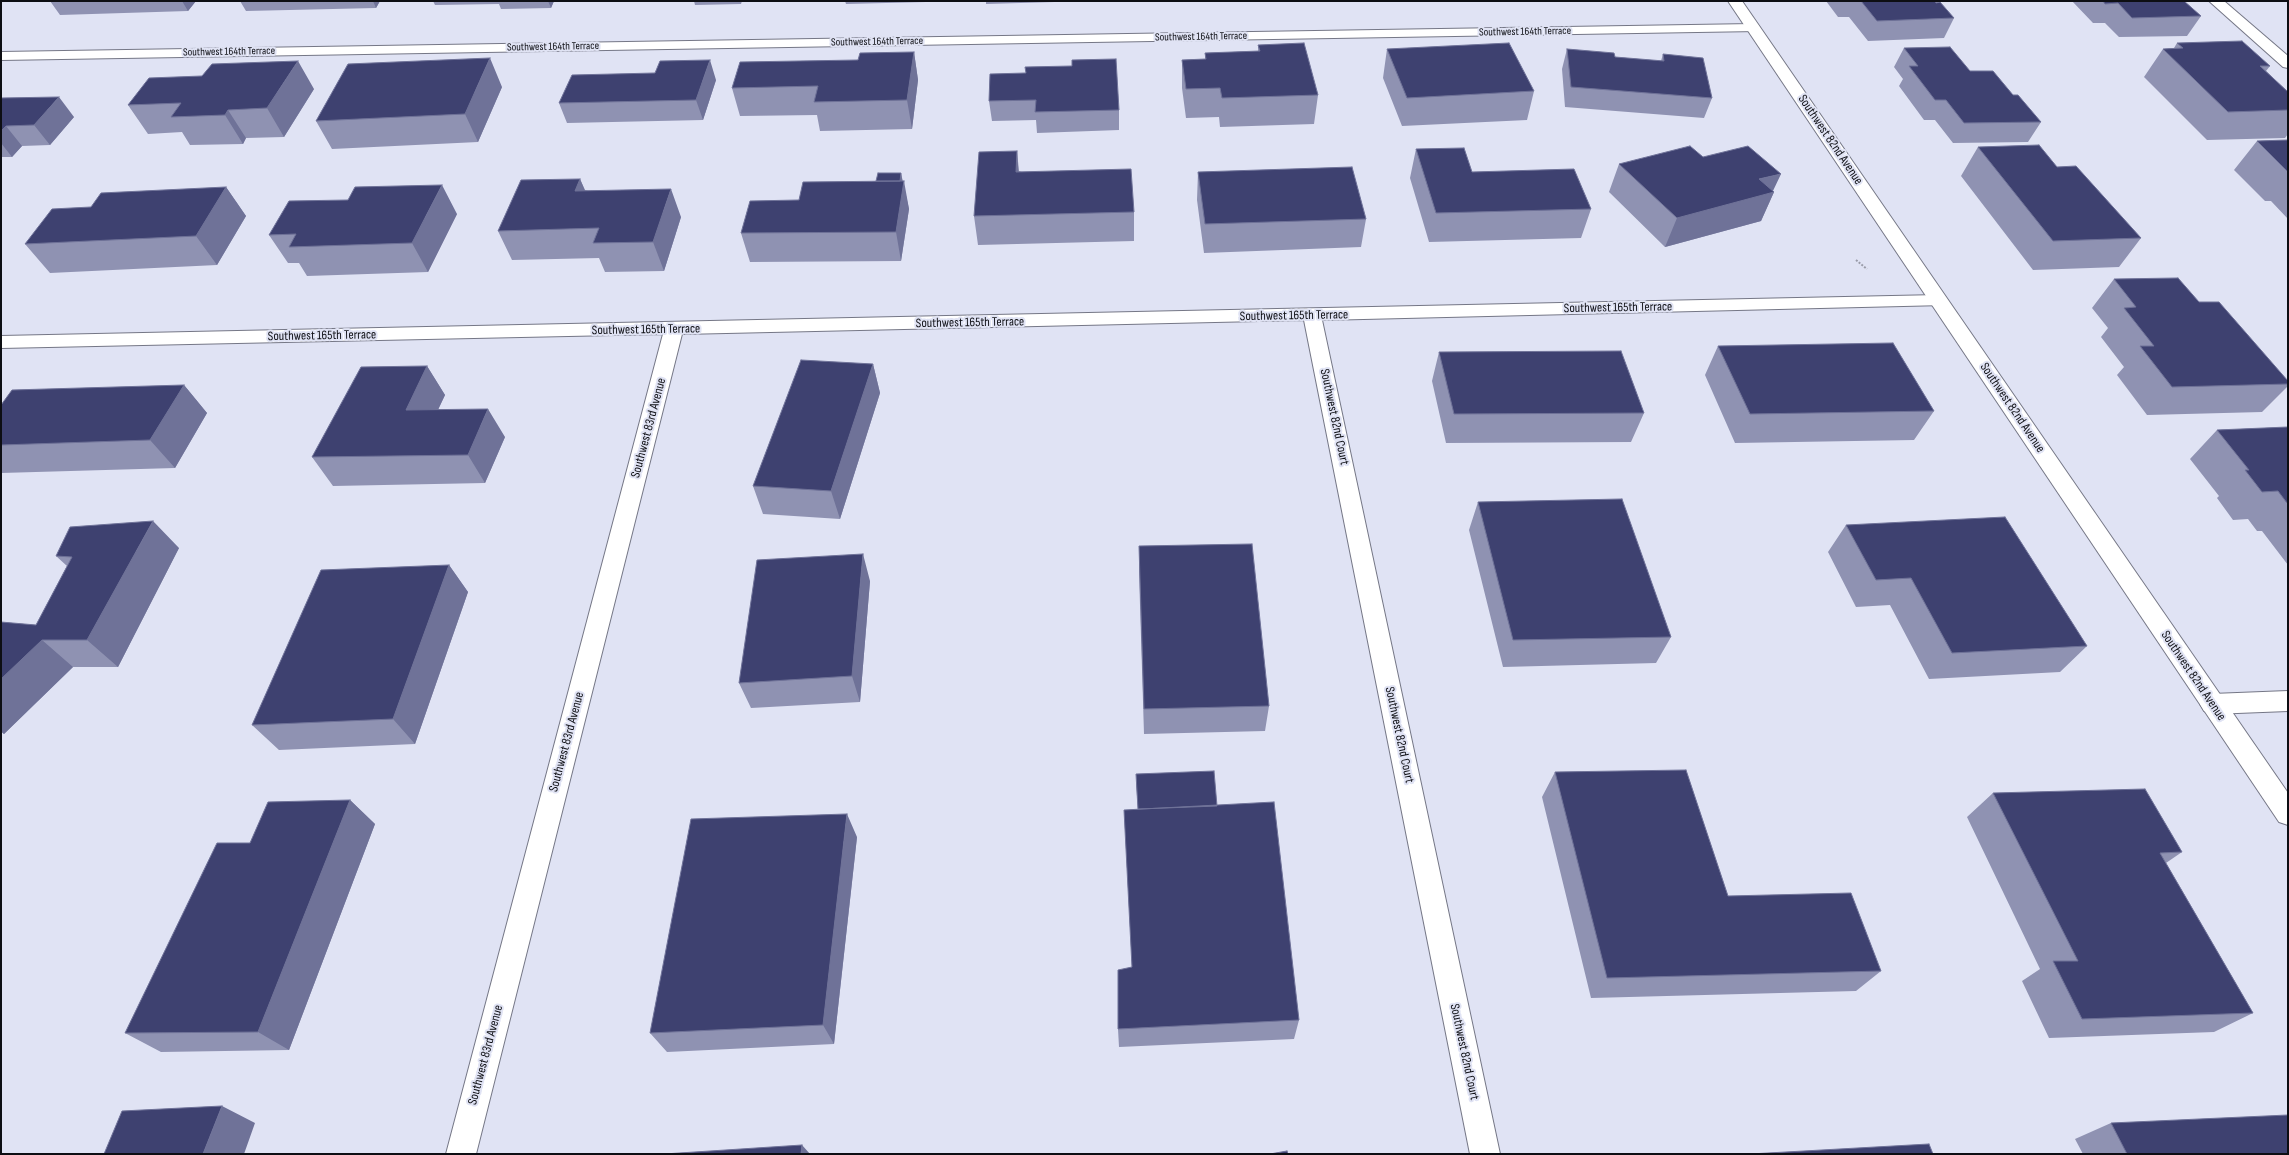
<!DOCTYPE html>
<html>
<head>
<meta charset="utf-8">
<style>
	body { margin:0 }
	#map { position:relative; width:2289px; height:1155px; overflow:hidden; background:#e0e3f4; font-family:"Sofia Sans Condensed",sans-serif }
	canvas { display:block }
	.frame { position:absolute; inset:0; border:2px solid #0d0e13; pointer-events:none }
</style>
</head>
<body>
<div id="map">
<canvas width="2289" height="1155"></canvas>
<div class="frame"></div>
</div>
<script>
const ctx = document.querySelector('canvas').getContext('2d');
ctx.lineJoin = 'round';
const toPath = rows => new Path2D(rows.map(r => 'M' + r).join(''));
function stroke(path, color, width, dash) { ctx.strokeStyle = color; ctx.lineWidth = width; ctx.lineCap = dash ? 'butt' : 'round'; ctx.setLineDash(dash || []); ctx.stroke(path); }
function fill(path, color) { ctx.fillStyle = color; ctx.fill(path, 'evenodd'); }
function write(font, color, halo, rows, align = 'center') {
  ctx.font = font + ' "Sofia Sans Condensed",sans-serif'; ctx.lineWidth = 4; ctx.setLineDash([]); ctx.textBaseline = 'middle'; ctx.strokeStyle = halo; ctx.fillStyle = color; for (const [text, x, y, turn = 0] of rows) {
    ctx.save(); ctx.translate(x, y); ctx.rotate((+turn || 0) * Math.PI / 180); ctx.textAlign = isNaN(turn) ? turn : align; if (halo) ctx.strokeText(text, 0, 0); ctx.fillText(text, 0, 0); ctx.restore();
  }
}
const minor = toPath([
	[2209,1,2224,1,2288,56,2288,68,2283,67,2209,1],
	[1753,24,1758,25,1760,28,1758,31,1,60,1,52,1753,24],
	[1939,295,1945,297,1948,301,1945,305,1322,320,1500,1154,1470,1154,1304,320,682,334,476,1154,446,1154,663,334,1,348,1,336,1939,295],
	[2288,691,2288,711,2212,714,2204,711,2200,704,2204,697,2212,694,2288,691]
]);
const tertiary = toPath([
	[1728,1,1742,1,2288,793,2288,825,2279,822,1728,1]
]);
stroke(minor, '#757786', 2);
stroke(tertiary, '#757786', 2);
stroke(toPath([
	[1856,260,1867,269]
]), '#999ba8', 2, [2, 1.5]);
fill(minor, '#fff');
fill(tertiary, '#fff');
fill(toPath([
	[50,1,196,1,188,11,60,15],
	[240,1,380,1,376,8,246,11],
	[433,1,554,1,551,8,501,9,499,4,435,5],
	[694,1,742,1,741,4,695,5],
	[845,1,926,1,926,2,846,4],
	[986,1,1089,1,986,4],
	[1826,1,1935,1,1954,18,1944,38,1868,41,1849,17,1838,17],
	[2072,1,2184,1,2201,16,2187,36,2119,37,2105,23,2093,23],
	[2177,43,2270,66,2266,71,2288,92,2288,134,2285,138,2207,140,2144,77,2163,49,2174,48],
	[1258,45,1318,95,1314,124,1220,127,1219,117,1186,118,1182,88,1182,60,1205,59,1205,53,1258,51],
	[1904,48,1970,71,2013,95,2041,122,2028,142,1953,143,1935,120,1924,120,1899,86,1903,79,1894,67],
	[1387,49,1534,91,1527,120,1402,126,1383,78],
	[1567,49,1615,57,1661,61,1663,54,1712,98,1704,118,1565,107,1562,69],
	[914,52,918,80,912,129,820,131,817,115,740,116,732,88,858,60],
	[990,74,1119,110,1119,130,1037,133,1036,120,992,121,989,101],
	[716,80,703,120,567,123,559,103],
	[502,87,478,142,332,149,316,121],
	[314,89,284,137,246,138,243,144,190,145,182,132,148,134,128,105],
	[1,98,74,117,50,145,22,146,12,157,1,157],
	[2288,140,2288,219,2271,201,2265,201,2234,170,2257,141],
	[1978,147,2057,167,2141,238,2119,267,2033,270,1961,176],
	[1416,149,1472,172,1591,209,1581,238,1429,242,1410,178],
	[1017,151,1019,171,1134,212,1134,241,978,245,974,216],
	[1703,157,1774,192,1761,221,1665,247,1609,192,1619,164],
	[1198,172,1366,219,1361,247,1204,253,1197,200],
	[901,173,909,209,901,261,750,262,741,233,799,200,876,181],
	[580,179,585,190,681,217,664,271,605,272,599,258,512,260,498,231],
	[226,187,246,216,217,265,50,273,25,244],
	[457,214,428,272,307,276,299,263,288,263,269,235],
	[2114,279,2199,302,2288,381,2288,386,2262,412,2147,415,2117,375,2124,367,2101,337,2108,328,2092,308],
	[1718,346,1934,411,1914,440,1735,443,1705,375],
	[1439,352,1644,413,1631,442,1446,443,1432,381],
	[873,364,880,393,840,519,763,514,753,486],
	[427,366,445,395,438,409,505,437,485,483,333,486,312,457],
	[184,385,207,413,175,468,1,473,1,405],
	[2288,427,2288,565,2262,531,2257,531,2248,519,2233,520,2217,498,2219,496,2190,459,2217,430],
	[1478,502,1671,637,1656,663,1503,667,1469,530],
	[1846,525,2087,646,2060,672,1929,679,1890,605,1856,607,1828,552],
	[1139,546,1269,706,1265,731,1144,734,1139,573],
	[179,548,118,667,73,667,4,734,1,732,1,622,36,625,67,566,56,556],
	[449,565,468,592,415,744,279,750,252,725],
	[870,581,860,702,751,708,739,683],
	[1555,772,1728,896,1881,971,1856,991,1591,998,1542,797],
	[1136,783,1217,806,1299,1020,1294,1039,1119,1047,1118,1029,1132,967,1124,810,1138,810],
	[1993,793,2182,852,2166,863,2253,1013,2214,1032,2049,1038,2022,981,2040,969,1967,817],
	[350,800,375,824,289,1050,161,1052,125,1033],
	[857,837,834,1044,667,1052,650,1033],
	[2111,1123,2288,1154,2083,1154,2075,1139]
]), '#8f92b2');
fill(toPath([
	[182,1,196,1,188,11],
	[373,1,380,1,376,8],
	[548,1,554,1,551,8],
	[914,52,918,80,912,129,907,100],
	[490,58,502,87,478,142,465,114],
	[710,60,716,80,703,120,696,100],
	[298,61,314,89,284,137,267,108],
	[59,97,74,117,50,145,34,125],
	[228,110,246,138,243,144,225,115],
	[6,126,22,146,12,157,1,143,1,131],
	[1017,151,1019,179,1016,172],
	[901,173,903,184,897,192],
	[1781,174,1772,193,1774,192,1761,221,1665,247,1677,218,1759,179],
	[580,179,592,207,575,191],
	[904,181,909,209,901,261,896,232],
	[442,185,457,214,428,272,412,243],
	[226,187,246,216,217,265,196,236],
	[671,189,681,217,664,271,653,242],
	[873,364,880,393,840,519,831,491],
	[427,366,445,395,425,438,406,410],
	[184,385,207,413,175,468,150,440],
	[488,409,505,437,485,483,468,455],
	[153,521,179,548,118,667,87,640],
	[863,554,870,581,860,702,852,676],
	[449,565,468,592,415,744,393,719],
	[42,640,73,667,4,734,1,731,1,679],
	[350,800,375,824,289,1050,258,1032],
	[847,814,857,837,834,1044,823,1025],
	[222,1106,255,1123,244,1154,203,1154],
	[802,1145,810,1154,801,1154]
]), '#6f7298');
const building = toPath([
	[1861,1,1935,1,1936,3,1940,2,1954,18,1877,21,1861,1],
	[2103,1,2184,1,2201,16,2132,18,2118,3,2105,4,2103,1],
	[2242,41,2270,66,2260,66,2288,92,2288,110,2228,112,2163,49,2183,48,2177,43,2242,41],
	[1304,43,1318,95,1222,98,1220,88,1186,89,1182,60,1206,59,1205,53,1260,51,1258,45,1304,43],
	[1509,43,1534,91,1407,98,1387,49,1509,43],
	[1950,47,1970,71,1993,71,2013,95,2018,95,2041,122,1964,123,1946,100,1935,100,1909,66,1918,66,1904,48,1950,47],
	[1567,49,1614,53,1615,57,1664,61,1663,54,1703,58,1712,98,1571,87,1567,49],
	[914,52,907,100,814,102,818,86,732,88,740,62,858,60,860,53,914,52],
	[490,58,465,114,316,121,348,64,490,58],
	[1116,59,1119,110,1035,112,1036,100,989,101,990,74,1026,73,1025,67,1072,66,1072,60,1116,59],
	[710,60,696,100,559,103,572,75,655,73,660,61,710,60],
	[298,61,267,108,228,110,225,115,171,117,181,103,128,105,149,78,202,76,212,64,298,61],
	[59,97,34,125,6,126,1,131,1,98,59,97],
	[2288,140,2288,172,2257,141,2288,140],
	[2039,145,2057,167,2076,166,2141,238,2053,241,1978,147,2039,145],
	[1690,146,1703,157,1748,146,1781,174,1759,179,1774,192,1677,218,1619,164,1690,146],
	[1464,148,1472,172,1574,169,1591,209,1436,213,1416,149,1464,148],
	[1017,151,1016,172,1131,169,1134,212,974,216,979,152,1017,151],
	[1352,167,1366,219,1205,224,1198,172,1352,167],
	[878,173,901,173,900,181,876,181,878,173],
	[580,179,575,191,671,189,653,242,593,243,599,228,498,231,521,180,580,179],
	[904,181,896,232,741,233,750,201,799,200,803,182,904,181],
	[442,185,412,243,289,247,296,234,269,235,289,201,348,200,355,187,442,185],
	[226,187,196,236,25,244,52,209,91,207,101,193,226,187],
	[2178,278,2199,302,2219,302,2288,381,2288,384,2172,387,2140,346,2154,346,2124,308,2136,307,2114,279,2178,278],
	[1893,343,1934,411,1750,414,1718,346,1893,343],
	[1621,351,1644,413,1454,414,1439,352,1621,351],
	[801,360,873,364,831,491,753,486,801,360],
	[427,366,406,410,488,409,468,455,312,457,361,367,427,366],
	[184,385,150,440,1,445,1,405,12,390,184,385],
	[2288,427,2288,503,2287,503,2278,491,2262,492,2245,470,2249,470,2217,430,2288,427],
	[1622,499,1671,637,1513,640,1478,502,1622,499],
	[2005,517,2087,646,1952,653,1911,578,1876,580,1846,525,2005,517],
	[153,521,87,640,42,640,1,679,1,622,36,625,72,557,56,556,70,527,153,521],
	[1252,544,1269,706,1144,709,1139,546,1252,544],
	[863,554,852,676,739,683,757,560,863,554],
	[449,565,393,719,252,725,321,570,449,565],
	[1686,770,1728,896,1851,893,1881,971,1607,978,1555,772,1686,770],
	[1214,771,1217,806,1138,809,1136,774,1214,771],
	[2145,789,2182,852,2160,853,2253,1013,2082,1019,2053,961,2078,961,1993,793,2145,789],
	[350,800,258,1032,125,1033,217,843,250,843,268,802,350,800],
	[1274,802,1299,1020,1118,1029,1118,970,1132,967,1124,810,1274,802],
	[847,814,823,1025,650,1033,691,819,847,814],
	[222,1106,203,1154,104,1154,122,1111,222,1106],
	[2288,1115,2288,1154,2127,1154,2111,1123,2288,1115],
	[1929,1144,1933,1154,1750,1154,1929,1144],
	[802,1145,801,1154,664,1154,802,1145],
	[1287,1151,1288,1154,1270,1154,1287,1151]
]);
fill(building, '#3e4170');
stroke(building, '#6f7298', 1);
write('11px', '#0d0e13', '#e0e3f4', [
	["Southwest 164th Terrace",1525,32,-1],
	["Southwest 164th Terrace",1201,37,-1],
	["Southwest 164th Terrace",877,42,-1],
	["Southwest 164th Terrace",553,47,-1],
	["Southwest 164th Terrace",229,52,-1]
]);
write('13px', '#0d0e13', '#e0e3f4', [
	["Southwest 82nd Avenue",1830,140,56],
	["Southwest 165th Terrace",1618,308,-1],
	["Southwest 165th Terrace",1294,316,-1],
	["Southwest 165th Terrace",970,323,-1],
	["Southwest 165th Terrace",646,330,-1],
	["Southwest 165th Terrace",322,336,-1],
	["Southwest 82nd Avenue",2012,408,56],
	["Southwest 82nd Court",1334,417,78],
	["Southwest 83rd Avenue",649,428,-75],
	["Southwest 82nd Avenue",2193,676,56],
	["Southwest 82nd Court",1399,735,78],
	["Southwest 83rd Avenue",567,742,-75],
	["Southwest 82nd Court",1464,1052,78],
	["Southwest 83rd Avenue",486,1055,-75]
]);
</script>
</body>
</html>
